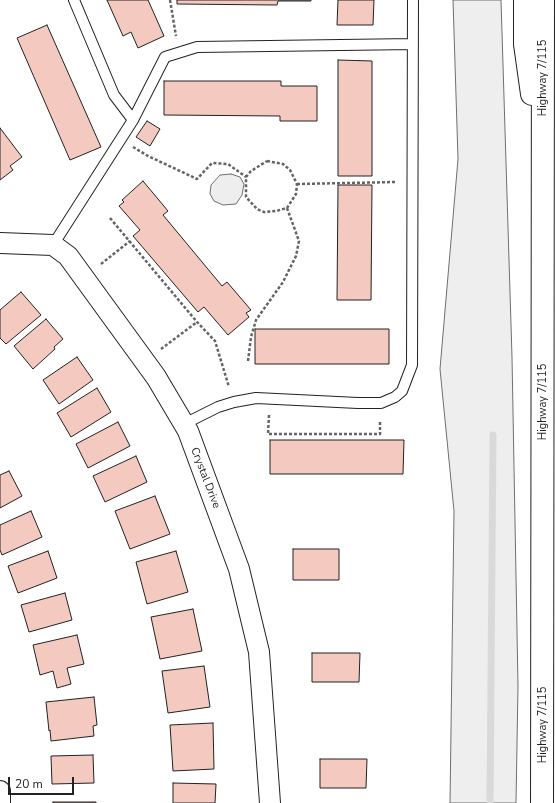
<!DOCTYPE html>
<html>
<head>
<meta charset="utf-8">
<style>
	body { margin:0 }
	#map { position:relative; width:555px; height:803px; overflow:hidden; background:#fff; font-family:"Nunito Sans",sans-serif }
	canvas { display:block }
	.scale { position:absolute; left:8px; top:777px; width:66px; height:18px; box-sizing:border-box; border:2px solid #222; border-top:0; padding-left:5px; font-size:12px; line-height:14px; white-space:nowrap; color:#222; -webkit-text-stroke:3px #fff; paint-order:stroke }
</style>
</head>
<body>
<div id="map">
<canvas width="555" height="803"></canvas>
<div class="scale">20 m</div>
</div>
<script>
const ctx = document.querySelector('canvas').getContext('2d');
ctx.lineJoin = 'round';
function fill(path, color) { ctx.fillStyle = color; ctx.fill(path, 'evenodd'); }
const toPath = rows => new Path2D(rows.map(r => 'M' + r).join(''));
function stroke(path, color, width, dash) { ctx.strokeStyle = color; ctx.lineWidth = width; ctx.lineCap = dash ? 'butt' : 'round'; ctx.setLineDash(dash || []); ctx.stroke(path); }
function write(font, color, halo, rows, align = 'center') {
  ctx.font = font + ' "Nunito Sans",sans-serif'; ctx.lineWidth = 3; ctx.setLineDash([]); ctx.textBaseline = 'middle'; ctx.strokeStyle = halo; ctx.fillStyle = color; for (const [text, x, y, turn = 0] of rows) {
    ctx.save(); ctx.translate(x, y); ctx.rotate((+turn || 0) * Math.PI / 180); ctx.textAlign = isNaN(turn) ? turn : align; if (halo) ctx.strokeText(text, 0, 0); ctx.fillText(text, 0, 0); ctx.restore();
  }
}
const green = toPath([
	[453,0,501,0,512,357,518,686,516,803,450,803,454,511,440,369,458,159,453,0],
	[231,174,240,177,244,184,242,195,236,204,223,205,214,201,210,194,211,185,220,175,231,174]
]);
fill(green, '#eee');
stroke(green, '#6f6f6f', 1);
stroke(toPath([
	[490,803,493,435]
]), '#d9d9d9', 7);
const building = toPath([
	[107,0,148,0,164,36,138,48,131,32,123,36,107,0],
	[177,0,311,0,311,1,278,1,277,5,177,4,177,0],
	[338,0,374,0,373,25,337,25,338,0],
	[47,25,101,147,70,160,17,38,47,25],
	[338,60,372,61,372,176,338,176,338,60],
	[164,81,281,81,281,86,317,86,317,121,280,121,280,116,164,115,164,81],
	[147,121,160,129,150,146,136,137,147,121],
	[0,128,22,157,10,166,13,170,0,180,0,128],
	[143,181,168,211,163,215,222,286,227,282,251,310,246,313,249,317,228,335,204,307,198,312,133,236,140,230,119,206,124,202,122,200,143,181],
	[338,185,372,185,371,300,337,300,338,185],
	[21,292,41,315,6,344,0,338,0,310,21,292],
	[46,319,63,339,54,347,55,349,33,369,14,346,46,319],
	[255,329,389,329,389,364,255,364,255,329],
	[77,357,93,380,59,404,43,380,77,357],
	[97,388,111,412,71,437,57,413,97,388],
	[118,422,130,446,88,468,76,444,118,422],
	[270,440,404,440,403,474,270,474,270,440],
	[136,456,147,482,105,502,93,476,136,456],
	[9,471,22,496,0,508,0,475,9,471],
	[155,496,170,534,130,549,115,511,155,496],
	[31,511,42,537,2,555,0,550,0,525,31,511],
	[293,549,339,549,339,580,293,580,293,549],
	[48,551,57,578,18,593,8,566,48,551],
	[176,551,188,592,147,604,136,562,176,551],
	[65,593,72,620,29,632,21,605,65,593],
	[193,609,202,651,160,659,151,617,193,609],
	[77,635,84,664,67,668,71,684,57,688,53,671,40,675,33,645,77,635],
	[312,653,360,653,359,682,312,682,312,653],
	[204,666,210,707,168,713,162,671,204,666],
	[94,697,97,725,93,726,94,736,51,741,50,730,49,731,46,702,94,697],
	[213,723,214,769,173,771,170,725,213,723],
	[93,755,94,783,52,784,51,756,93,755],
	[320,759,367,759,366,788,320,788,320,759],
	[173,783,216,784,215,803,173,803,173,783],
	[53,802,96,802,96,803,53,803,53,802]
]);
fill(building, '#f3c9c0');
stroke(building, '#222', 1);
const lane = toPath([
	[74,0,114,95,133,120],
	[53,245,133,120,165,57,197,47,413,44],
	[184,424,218,407,234,402,256,398,358,403,381,403,395,397,402,391,412,365,413,0]
]);
const street = toPath([
	[0,243,53,245,68,256,156,377,188,431,239,569,259,652,270,803],
	[0,791,0,803]
]);
const highway = toPath([
	[525,0,525,44,532,94],
	[542,803,543,0]
]);
stroke(lane, '#222', 12);
stroke(street, '#222', 22);
stroke(highway, '#222', 24);
stroke(toPath([
	[170,0,176,36],
	[133,147,148,156,197,179,212,163,228,164,246,177],
	[267,161,283,164,290,170,297,184,296,194,287,208,276,211,264,212,257,209,246,197,246,177,251,171,267,161],
	[297,184,396,182],
	[110,218,197,322,215,341,229,387],
	[101,264,130,241],
	[161,349,197,322],
	[248,361,251,337,256,320,283,282,296,256,299,241,287,208],
	[269,415,268,434,380,434,380,420]
]), '#646464', 2.5, [3, 2]);
stroke(lane, '#fff', 10);
stroke(street, '#fff', 20);
stroke(highway, '#fff', 22);
write('11px', '#222', '#fff', [
	["Highway 7/115",543,78,-90],
	["Highway 7/115",543,402,-90],
	["Crystal Drive",205,478,69],
	["Highway 7/115",543,725,-90]
]);
</script>
</body>
</html>
